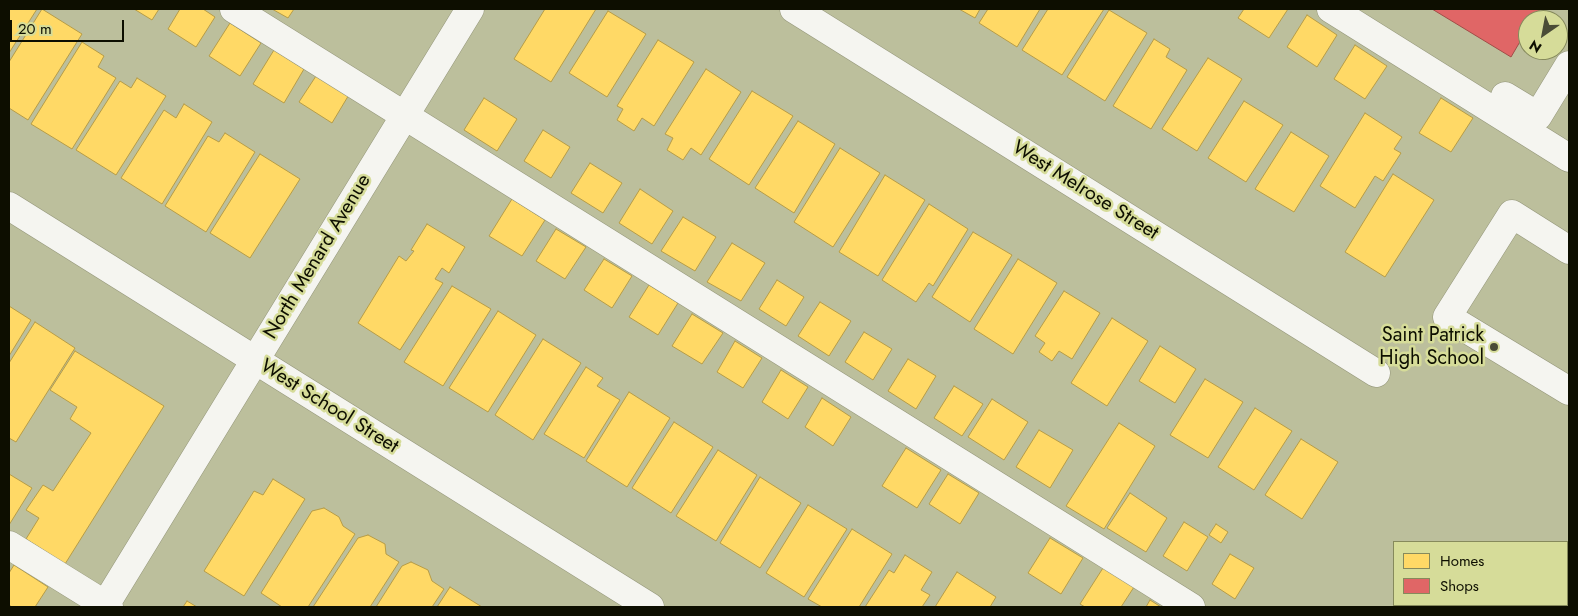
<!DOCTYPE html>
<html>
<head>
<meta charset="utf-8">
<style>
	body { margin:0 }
	#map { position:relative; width:1578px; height:616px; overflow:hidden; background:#bcbf9c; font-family:Jost,sans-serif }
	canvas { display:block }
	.frame { position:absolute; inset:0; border:10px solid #0d0e00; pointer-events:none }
	.legend { position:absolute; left:1393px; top:541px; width:175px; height:65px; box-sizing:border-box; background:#d6dc99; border:1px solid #868a5c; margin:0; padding:6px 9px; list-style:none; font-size:15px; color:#0d0e00 }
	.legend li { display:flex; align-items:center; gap:10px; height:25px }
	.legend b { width:25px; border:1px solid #868a5c }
	.north { position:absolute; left:1518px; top:10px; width:50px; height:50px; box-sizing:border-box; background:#d6dc99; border:1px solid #868a5c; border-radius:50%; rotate:213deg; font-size:14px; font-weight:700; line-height:20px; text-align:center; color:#0d0e00 }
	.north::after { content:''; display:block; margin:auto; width:18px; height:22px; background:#4a4c37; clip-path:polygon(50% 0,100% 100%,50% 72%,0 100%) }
	.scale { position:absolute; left:10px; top:20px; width:114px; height:22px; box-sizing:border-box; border:2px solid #0d0e00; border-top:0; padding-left:6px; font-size:15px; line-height:18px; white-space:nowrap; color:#0d0e00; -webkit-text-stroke:4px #d6dc99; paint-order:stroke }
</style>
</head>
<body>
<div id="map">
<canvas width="1578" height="616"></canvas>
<div class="frame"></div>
<ul class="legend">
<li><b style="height:14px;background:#ffd966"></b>Homes</li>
<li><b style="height:14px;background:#e06666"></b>Shops</li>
</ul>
<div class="north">N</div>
<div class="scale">20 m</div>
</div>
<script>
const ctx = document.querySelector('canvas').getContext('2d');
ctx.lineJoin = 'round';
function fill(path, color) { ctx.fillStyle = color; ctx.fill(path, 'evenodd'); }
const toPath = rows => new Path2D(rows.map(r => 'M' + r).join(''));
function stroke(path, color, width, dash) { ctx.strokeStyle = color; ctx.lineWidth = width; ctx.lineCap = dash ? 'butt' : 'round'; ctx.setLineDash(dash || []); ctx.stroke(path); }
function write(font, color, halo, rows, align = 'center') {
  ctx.font = font + ' Jost,sans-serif'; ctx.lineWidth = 5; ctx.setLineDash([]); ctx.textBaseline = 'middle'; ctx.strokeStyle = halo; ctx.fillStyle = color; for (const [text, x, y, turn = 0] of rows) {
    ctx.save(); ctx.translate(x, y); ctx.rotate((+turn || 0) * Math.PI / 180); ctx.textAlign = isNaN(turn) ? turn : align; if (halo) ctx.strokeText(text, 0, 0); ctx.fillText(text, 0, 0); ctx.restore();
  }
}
const homes = toPath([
	[9,9,37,9,9,53,9,9],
	[42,9,82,34,28,120,9,108,9,62,42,9],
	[134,9,159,9,152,20,134,9],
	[180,9,203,9,215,17,196,47,168,29,180,9],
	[272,9,294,9,288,18,272,9],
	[545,9,596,9,551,82,514,59,545,9],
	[959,9,980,9,975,18,959,9],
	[988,9,1040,9,1017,47,979,23,988,9],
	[1048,9,1104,9,1062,75,1022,50,1048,9],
	[1244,9,1288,9,1269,38,1238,18,1244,9],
	[1109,10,1147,33,1105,101,1067,77,1109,10],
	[608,11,646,34,607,97,569,73,608,11],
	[1307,15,1337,35,1317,67,1287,47,1307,15],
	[230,23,261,43,240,76,209,56,230,23],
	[1154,39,1170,49,1166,57,1187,70,1151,129,1113,106,1154,39],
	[658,40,694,62,654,126,642,118,634,131,617,120,623,109,617,106,658,40],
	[82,42,104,56,98,67,116,78,72,149,31,124,82,42],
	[1355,45,1387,66,1365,99,1334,79,1355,45],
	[274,50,304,69,284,103,253,84,274,50],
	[1208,58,1242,79,1197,151,1162,129,1208,58],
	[706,69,741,92,701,155,691,148,683,160,667,150,673,138,665,134,706,69],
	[318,73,350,93,332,123,299,102,318,73],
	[137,78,166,96,116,175,76,150,120,81,131,88,137,78],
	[752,91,793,116,749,185,709,159,752,91],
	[484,98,517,119,497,151,464,130,484,98],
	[1441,98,1473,118,1451,152,1419,133,1441,98],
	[1244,101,1283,125,1246,182,1208,158,1244,101],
	[184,104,212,122,162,204,121,178,164,110,176,118,184,104],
	[1365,113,1402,137,1394,149,1401,153,1383,181,1375,176,1355,208,1320,186,1365,113],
	[798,121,835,144,794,213,755,188,798,121],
	[543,130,570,147,551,178,524,161,543,130],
	[1291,132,1329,156,1294,212,1255,189,1291,132],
	[225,133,255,152,206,232,165,206,208,136,219,142,225,133],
	[840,148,880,173,833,247,794,222,840,148],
	[260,154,300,179,250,258,210,233,260,154],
	[590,163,622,183,603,213,571,193,590,163],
	[1393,174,1434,200,1385,277,1345,252,1393,174],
	[885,175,925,200,878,276,839,252,885,175],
	[640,189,673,211,652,244,619,223,640,189],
	[512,199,545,220,522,256,489,236,512,199],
	[929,204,968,229,933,286,929,283,916,302,882,280,929,204],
	[683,217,716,237,695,271,661,251,683,217],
	[427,224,465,247,449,273,442,268,435,279,443,283,400,350,358,323,399,256,406,261,414,251,411,250,427,224],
	[556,229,586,247,565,279,536,261,556,229],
	[973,232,1012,255,970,322,932,297,973,232],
	[732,243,765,263,741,301,707,282,732,243],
	[604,259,632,276,612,308,584,290,604,259],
	[1018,259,1057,283,1013,354,974,329,1018,259],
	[777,280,804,297,786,326,759,309,777,280],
	[649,285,678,303,658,335,629,317,649,285],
	[452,286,491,309,443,386,404,362,452,286],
	[1064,291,1100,313,1072,359,1059,351,1052,361,1039,352,1045,343,1035,336,1064,291],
	[820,302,851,321,829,356,798,336,820,302],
	[9,306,31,320,9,356,9,306],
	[498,311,536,335,488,412,449,388,498,311],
	[692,314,723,333,702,364,672,346,692,314],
	[1112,318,1148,341,1107,406,1071,383,1112,318],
	[35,322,75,348,16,442,9,438,9,363,35,322],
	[864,332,892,349,873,380,845,362,864,332],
	[543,339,581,363,533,440,495,415,543,339],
	[735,341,762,358,743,388,717,372,735,341],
	[1160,346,1196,369,1175,403,1139,381,1160,346],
	[75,351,164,406,65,564,26,539,39,518,26,510,43,485,53,491,91,433,70,419,77,407,50,390,75,351],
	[908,359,936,376,916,409,888,391,908,359],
	[586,367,603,378,597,386,620,400,584,458,544,434,586,367],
	[781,370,808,387,788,419,762,402,781,370],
	[1205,379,1243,402,1208,458,1170,435,1205,379],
	[954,386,983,404,962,436,934,418,954,386],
	[629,392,670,418,627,487,586,461,629,392],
	[822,398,851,417,833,446,805,427,822,398],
	[992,399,1028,422,1004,460,968,437,992,399],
	[1255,408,1292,431,1254,490,1218,467,1255,408],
	[674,422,713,447,671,513,632,488,674,422],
	[1119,423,1155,446,1104,529,1066,506,1119,423],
	[1039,430,1073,450,1050,488,1016,467,1039,430],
	[1301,439,1338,462,1302,519,1265,495,1301,439],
	[906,448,941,470,917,508,882,486,906,448],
	[718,450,757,475,716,541,676,516,718,450],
	[9,474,32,488,9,525,9,474],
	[948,474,979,493,960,524,929,504,948,474],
	[760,477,801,503,760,568,720,543,760,477],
	[273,479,305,499,244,596,204,571,254,491,263,495,273,479],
	[1130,493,1167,518,1146,552,1107,528,1130,493],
	[808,505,847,529,804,597,766,573,808,505],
	[324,508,339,517,343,526,355,534,308,607,282,607,261,593,312,511,324,508],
	[1184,522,1208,537,1187,571,1163,556,1184,522],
	[1216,524,1228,532,1221,543,1209,535,1216,524],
	[852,529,892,554,859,607,822,607,808,599,852,529],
	[368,535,385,544,386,554,399,562,370,607,313,607,358,538,368,535],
	[1050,538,1083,558,1061,594,1028,573,1050,538],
	[1230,554,1254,568,1235,599,1212,584,1230,554],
	[905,555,932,572,921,590,930,595,922,607,865,607,889,570,894,573,905,555],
	[411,562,428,570,432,581,444,589,432,607,376,607,402,566,411,562],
	[14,565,48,587,35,607,12,607,9,605,9,573,14,565],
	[1103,568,1134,587,1121,607,1085,607,1080,604,1103,568],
	[957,572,996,597,990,607,935,607,957,572],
	[450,587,482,607,437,607,450,587],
	[1150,600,1161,607,1146,607,1150,600],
	[187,601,197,607,183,607,187,601]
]);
fill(homes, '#ffd966');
stroke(homes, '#b69c47', 1);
const shops = toPath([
	[1432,9,1540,9,1533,20,1528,20,1528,28,1511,57,1432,9]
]);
fill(shops, '#e06666');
stroke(shops, '#a14c47', 1);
const minor = toPath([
	[234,9,1191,607],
	[794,9,1376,373],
	[1331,9,1569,158],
	[1505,96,1538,116,1569,65],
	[9,206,650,607],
	[1569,250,1512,214,1447,317,1569,391],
	[9,545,109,607],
	[104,607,470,9]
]);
stroke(minor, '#939579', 29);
stroke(minor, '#f5f5f0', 28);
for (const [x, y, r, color] of [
	[1494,347,5,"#4a4c37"]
]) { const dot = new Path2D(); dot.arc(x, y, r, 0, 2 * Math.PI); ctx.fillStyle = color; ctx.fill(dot); stroke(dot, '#d6dc99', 2); }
write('20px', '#0d0e00', '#d6dc99', [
	["West Melrose Street",1085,191,32],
	["North Menard Avenue",318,257,-59],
	["West School Street",329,407,32]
]);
write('20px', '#0d0e00', '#d6dc99', [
	["Saint Patrick",1484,336],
	["High School",1484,359]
], 'right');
</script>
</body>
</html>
